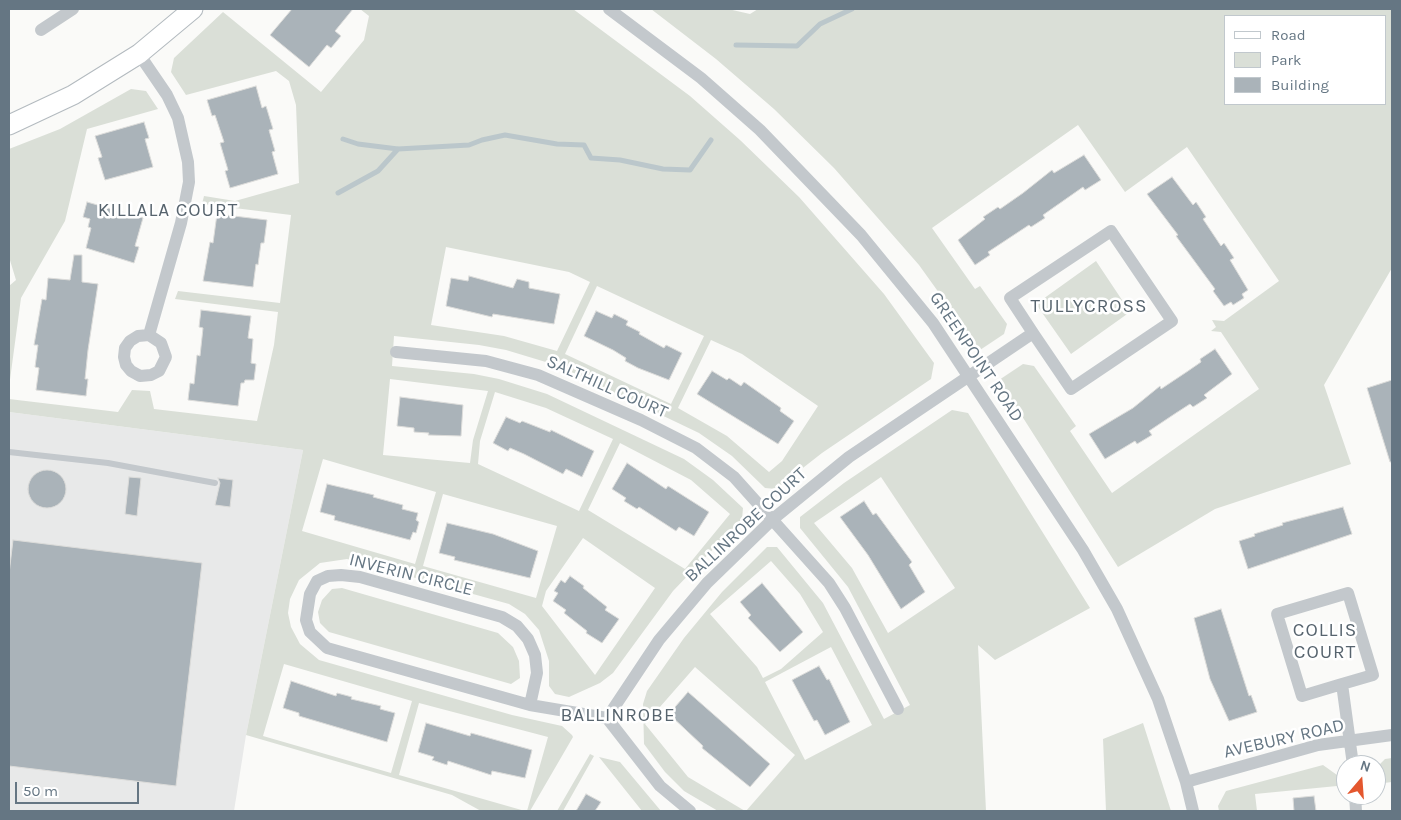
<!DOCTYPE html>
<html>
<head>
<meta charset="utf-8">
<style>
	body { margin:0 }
	#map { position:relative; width:1401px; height:820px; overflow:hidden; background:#fafaf8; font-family:Karla,sans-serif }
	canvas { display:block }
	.frame { position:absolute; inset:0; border:10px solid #657683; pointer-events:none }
	.legend { position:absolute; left:1224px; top:15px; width:162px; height:90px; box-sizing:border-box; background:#fff; border:1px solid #c1c8cd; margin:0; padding:6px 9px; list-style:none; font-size:15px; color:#657683 }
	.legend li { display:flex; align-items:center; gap:10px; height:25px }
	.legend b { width:25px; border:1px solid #c1c8cd }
	.north { position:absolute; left:1336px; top:755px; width:50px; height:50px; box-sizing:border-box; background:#fff; border:1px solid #c1c8cd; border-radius:50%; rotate:18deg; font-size:14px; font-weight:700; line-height:20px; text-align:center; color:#657683 }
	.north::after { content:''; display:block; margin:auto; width:18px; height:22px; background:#e4572e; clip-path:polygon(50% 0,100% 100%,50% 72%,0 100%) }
	.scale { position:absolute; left:15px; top:782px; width:124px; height:22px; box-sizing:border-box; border:2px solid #657683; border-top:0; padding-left:6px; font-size:15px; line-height:18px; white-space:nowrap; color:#657683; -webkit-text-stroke:4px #fff; paint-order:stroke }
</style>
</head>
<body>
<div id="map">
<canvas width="1401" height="820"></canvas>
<div class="frame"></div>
<ul class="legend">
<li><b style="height:6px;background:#fff"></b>Road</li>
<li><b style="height:14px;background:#dadfd7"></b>Park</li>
<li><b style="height:14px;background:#aab3b9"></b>Building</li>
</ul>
<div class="north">N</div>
<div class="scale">50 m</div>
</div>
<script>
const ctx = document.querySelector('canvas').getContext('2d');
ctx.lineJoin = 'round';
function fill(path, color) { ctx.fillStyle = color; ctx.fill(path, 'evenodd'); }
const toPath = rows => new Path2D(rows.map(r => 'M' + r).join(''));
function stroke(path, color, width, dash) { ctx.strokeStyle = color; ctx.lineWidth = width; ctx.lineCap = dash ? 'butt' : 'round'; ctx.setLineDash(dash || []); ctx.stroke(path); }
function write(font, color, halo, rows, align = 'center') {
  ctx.font = font + ' Karla,sans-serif'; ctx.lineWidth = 5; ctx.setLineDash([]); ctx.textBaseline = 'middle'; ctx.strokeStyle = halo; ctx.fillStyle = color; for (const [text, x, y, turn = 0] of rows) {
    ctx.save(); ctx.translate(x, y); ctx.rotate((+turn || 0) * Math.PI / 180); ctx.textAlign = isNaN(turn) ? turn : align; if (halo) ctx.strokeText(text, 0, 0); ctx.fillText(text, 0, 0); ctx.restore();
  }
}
fill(toPath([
	[9,412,303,450,246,735,234,811,9,811]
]), '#e8e9e9');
fill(toPath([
	[360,9,573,9,690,96,740,140,799,197,884,294,934,363,931,379,822,453,776,489,765,488,732,456,699,433,559,366,506,350,479,345,394,336,392,366,474,374,499,379,547,394,684,459,713,480,743,508,742,519,673,591,613,673,600,683,569,697,555,694,549,686,549,661,539,630,525,614,509,604,347,559,320,563,299,580,290,599,288,613,291,627,300,644,319,660,512,715,562,726,572,735,573,737,530,811,527,811,548,737,419,703,399,775,525,811,481,811,452,795,246,735,303,450,9,412,9,399,118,412,132,390,150,391,154,409,257,421,274,345,278,312,175,299,178,291,280,303,291,215,202,204,204,196,235,201,299,183,296,105,289,81,276,71,186,95,171,72,174,58,223,12,321,92,364,40,369,16],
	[446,247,569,272,590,282,557,351,504,336,431,325],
	[597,286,704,336,671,404,565,354],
	[711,340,742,354,818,406,782,461,769,472,727,436,678,408],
	[390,379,488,391,473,440,470,463,383,455],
	[495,392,546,408,613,439,579,511,478,464,480,441],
	[620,443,691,480,730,514,685,569,588,510],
	[323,459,436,492,415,564,302,531],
	[443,494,557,526,536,598,423,566],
	[583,538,655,588,595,675,542,606,546,591],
	[284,664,412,701,391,773,263,736],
	[651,9,728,9,750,14,758,9,1392,9,1392,268,1324,385,1351,464,1215,509,1118,567,999,380,1023,364,1034,366,1076,426,1070,431,1112,493,1259,389,1221,332,1211,331,1216,327,1212,320,1224,321,1279,281,1187,147,1125,192,1078,125,932,228,975,289,980,286,1007,324,1004,334,980,350,919,265,834,168,774,109,716,59],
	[1385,16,1385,104,1225,104,1225,16],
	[131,89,146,91,158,109,87,129,65,221,21,298,9,387,9,286,16,280,9,257,9,149,60,129],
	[1096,261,1130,312,1071,354,1036,304],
	[952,410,968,413,1090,608,995,660,978,645,986,811,746,811,795,755,695,667,645,724,688,777,745,811,718,811,684,791,665,772,644,744,643,704,647,691,684,638,722,592,767,547,777,547,823,603,884,719,910,705,848,587,800,528,800,517,844,483],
	[881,477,955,588,888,633,852,568,814,523],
	[771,561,800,594,823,632,781,669,763,678,757,667,710,614],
	[831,647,872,725,805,760,765,682],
	[342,588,498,633,513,647,519,661,520,678,511,684,329,632,320,623,318,612,322,600,332,589],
	[1143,723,1171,811,1106,811,1103,739],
	[590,754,594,756,563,811,557,811],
	[599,757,620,762,661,811,642,811],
	[1392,758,1392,782,1376,784,1376,768,1385,759],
	[1323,765,1337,775,1337,786,1255,794,1257,811,1219,811,1218,806,1226,791]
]), '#dadfd7');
stroke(toPath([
	[736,45,797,46,820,24,852,9],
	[343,139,358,144,398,149,469,145,482,140,505,135,557,144,584,145,591,158,620,160,663,169,690,170,711,140],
	[338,193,378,171,398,149]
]), '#bbc7cb', 5);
const building = toPath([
	[292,9,353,9,335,31,341,36,331,48,327,45,309,67,270,35,292,9],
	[256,86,262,108,266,106,273,129,269,130,275,151,272,152,278,174,230,188,225,171,228,170,220,143,224,142,215,115,212,116,207,100,256,86],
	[144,122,149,138,145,139,153,167,105,180,98,158,102,157,95,136,144,122],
	[1084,155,1101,180,1085,190,1083,187,1043,215,1045,218,1031,227,1029,225,988,252,990,255,975,265,958,240,985,219,983,217,998,207,1000,209,1023,193,1052,170,1054,173,1084,155],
	[1172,177,1193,205,1196,202,1206,217,1203,219,1221,246,1224,243,1234,258,1230,260,1248,290,1242,294,1244,298,1233,305,1231,302,1224,306,1213,291,1215,289,1176,236,1178,235,1147,194,1172,177],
	[87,202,143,218,135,246,139,247,134,263,86,248,91,228,88,227,90,219,83,217,87,202],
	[217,214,267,220,264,243,261,243,258,265,256,264,253,287,203,281,210,242,213,243,217,214],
	[74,255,82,255,82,282,98,284,88,350,85,379,88,379,86,396,36,390,39,368,35,367,38,345,34,345,42,299,46,300,48,278,70,280,74,255],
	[469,276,513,288,517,279,529,282,529,288,560,294,554,324,493,314,492,317,446,306,451,278,468,281,469,276],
	[201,310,251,316,248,338,253,339,251,363,256,364,254,380,245,380,244,383,241,383,238,406,188,400,190,383,194,384,197,355,200,356,203,328,199,327,201,310],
	[596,311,612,318,614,314,628,321,626,325,640,332,639,334,664,348,666,345,682,353,669,380,638,368,625,361,626,358,613,350,584,336,596,311],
	[1215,349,1232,374,1204,395,1207,398,1193,407,1190,404,1176,413,1149,431,1152,435,1137,444,1135,441,1105,459,1089,434,1133,408,1160,386,1161,389,1188,371,1201,362,1200,359,1215,349],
	[712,371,727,380,729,378,741,386,744,382,781,408,780,411,794,421,778,444,697,394,712,371],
	[1392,380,1392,462,1390,462,1367,388,1392,380],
	[400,397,463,405,461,436,428,435,429,433,414,432,414,428,397,426,400,397],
	[506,417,520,423,522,421,550,432,551,430,594,451,582,477,566,469,563,474,524,454,510,448,508,451,493,443,506,417],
	[627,463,666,489,668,486,709,512,694,536,679,527,676,531,639,507,637,509,624,501,626,498,612,489,627,463],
	'28 489a19 19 0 1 1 38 0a19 19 0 1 1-38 0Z',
	[129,477,141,478,137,516,125,514,129,477],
	[218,478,233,480,230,507,215,505,220,483,218,478],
	[327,484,374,495,373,497,403,505,402,509,418,513,416,520,419,522,416,533,413,532,410,540,334,520,335,516,320,512,327,484],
	[864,501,873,515,876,513,912,562,909,565,925,592,901,609,868,555,840,517,864,501],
	[1343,507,1352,534,1248,569,1239,541,1255,536,1254,534,1283,525,1282,523,1343,507],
	[447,523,493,534,538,551,530,578,454,560,455,557,439,553,447,523],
	[13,540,202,563,176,786,9,766,9,574,13,540],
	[570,576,584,586,583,588,607,607,605,610,619,619,602,643,586,633,587,631,564,613,566,610,553,601,558,593,554,591,561,580,565,583,570,576],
	[762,583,803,632,780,652,748,618,751,615,740,602,762,583],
	[1221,609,1249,696,1251,695,1257,712,1229,721,1210,679,1194,618,1221,609],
	[819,666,827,680,829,679,850,722,825,735,817,720,814,721,792,680,819,666],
	[291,681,336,696,337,693,352,697,351,699,381,706,380,709,395,713,387,742,299,716,299,713,283,708,291,681],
	[688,692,770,764,750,787,702,748,703,746,669,714,688,692],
	[426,723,470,736,471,733,532,750,525,778,492,771,491,775,448,761,447,765,432,760,434,757,418,752,426,723],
	[586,794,601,802,595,811,576,811,586,794],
	[1314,796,1316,811,1294,811,1293,798,1314,796]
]);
fill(building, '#aab3b9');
stroke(building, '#dcdcda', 1);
const secondary = toPath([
	[9,125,73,95,139,54,193,9]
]);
stroke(secondary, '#b3babf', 21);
stroke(toPath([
	[9,452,108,463,215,483]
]), '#c3c8cc', 6);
stroke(toPath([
	[609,9,701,78,760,130,861,235,933,323,1083,550,1117,609,1158,699,1186,782,1193,811],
	[41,30,73,9],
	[139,54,167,95,178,118,188,162,189,182,181,223,149,335,138,336,130,341,125,348,124,357,126,365,131,371,140,376,151,375,159,371,166,357,161,343,149,335],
	[396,352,486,361,538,375,641,420,696,448,734,477,829,583,845,608,898,709],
	[1342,684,1302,696,1277,614,1348,593,1373,675,1342,684,1353,765],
	[530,705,537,673,535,655,528,639,517,626,502,617,360,577,341,575,328,576,317,581,310,594,306,620,310,632,327,648,530,705,607,718],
	[607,718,659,640,707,583,773,519,849,457,1033,333,1071,389,1172,321,1111,231,1010,298,1033,333],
	[607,718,660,786,690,811],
	[1186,782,1318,745,1392,735],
	[1355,795,1356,811]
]), '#c3c8cc', 12);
stroke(secondary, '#fff', 19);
write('18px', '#657683', '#fff', [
	["GREENPOINT ROAD",976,357,56],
	["SALTHILL COURT",607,387,24],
	["BALLINROBE COURT",746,525,-43],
	["INVERIN CIRCLE",411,575,14],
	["AVEBURY ROAD",1284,739,-13]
]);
ctx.letterSpacing = '1px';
write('19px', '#57646e', '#fff', [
	["KILLALA COURT",168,211],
	["TULLYCROSS",1089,307],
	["COLLIS",1325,631],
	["COURT",1325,653],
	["BALLINROBE",618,716]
]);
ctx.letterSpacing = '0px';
</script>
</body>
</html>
